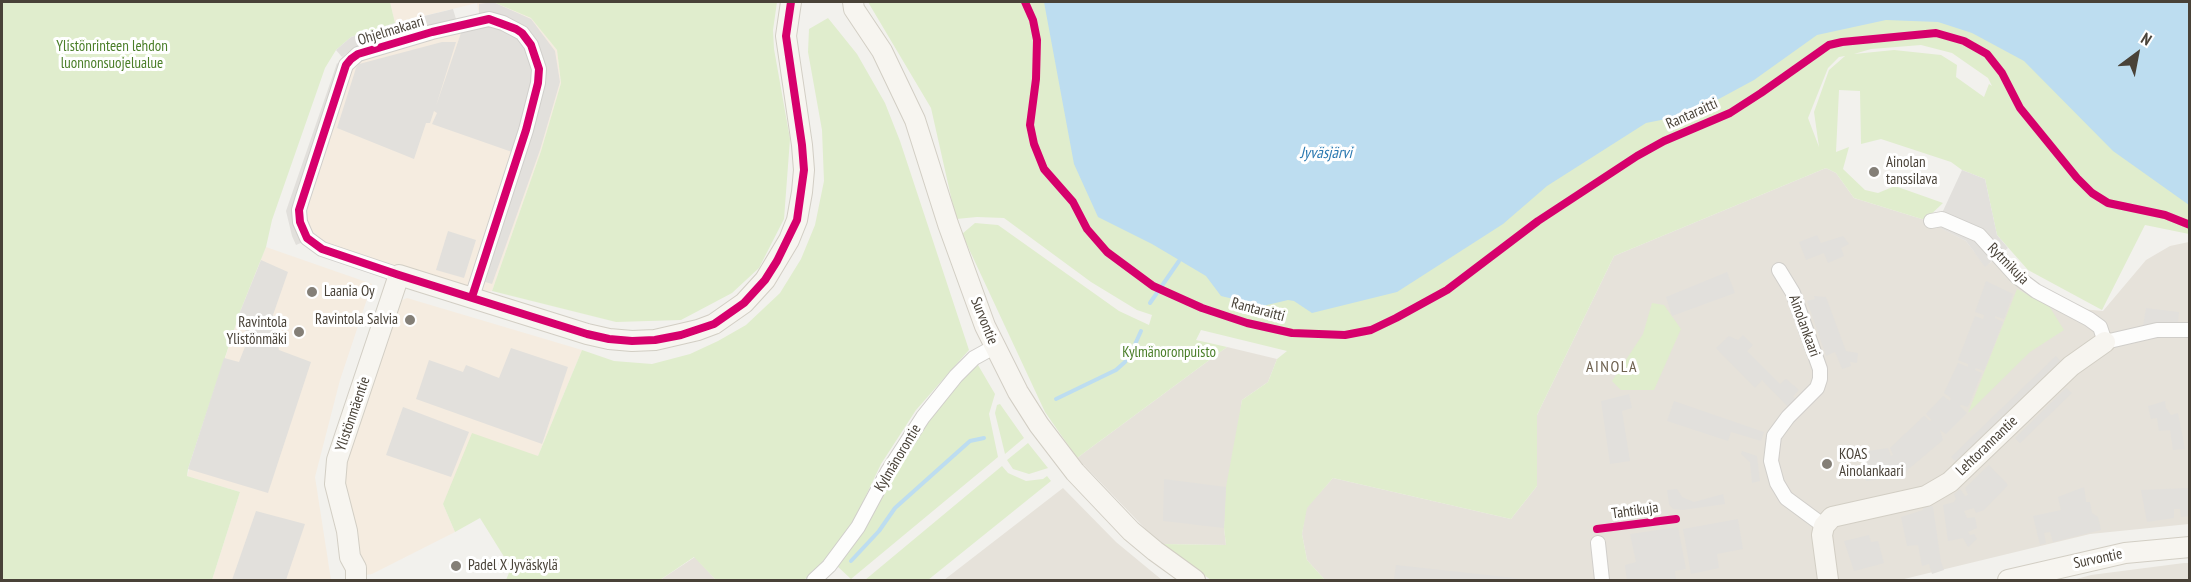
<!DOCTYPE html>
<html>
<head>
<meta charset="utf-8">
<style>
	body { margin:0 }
	#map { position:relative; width:2191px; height:582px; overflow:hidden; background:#f2f1ed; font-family:"PT Sans Narrow",sans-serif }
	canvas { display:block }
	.frame { position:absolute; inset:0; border:3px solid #494238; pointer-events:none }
	.north { position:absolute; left:2107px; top:24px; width:60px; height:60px; -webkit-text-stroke:4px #fff; paint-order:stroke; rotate:32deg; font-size:16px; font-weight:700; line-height:24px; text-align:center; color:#494238 }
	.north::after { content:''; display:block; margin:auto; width:21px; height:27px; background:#494238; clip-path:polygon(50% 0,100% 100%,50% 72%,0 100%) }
</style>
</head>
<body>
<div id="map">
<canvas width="2191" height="582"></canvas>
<div class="frame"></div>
<div class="north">N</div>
</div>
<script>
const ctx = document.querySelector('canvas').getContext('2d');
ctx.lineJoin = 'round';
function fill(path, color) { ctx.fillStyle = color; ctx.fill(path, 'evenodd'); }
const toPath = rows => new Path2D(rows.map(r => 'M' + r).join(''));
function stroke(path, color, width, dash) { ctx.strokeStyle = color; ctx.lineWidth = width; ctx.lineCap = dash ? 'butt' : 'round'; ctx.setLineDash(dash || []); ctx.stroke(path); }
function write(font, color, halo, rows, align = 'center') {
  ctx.font = font + ' "PT Sans Narrow",sans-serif'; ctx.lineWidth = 6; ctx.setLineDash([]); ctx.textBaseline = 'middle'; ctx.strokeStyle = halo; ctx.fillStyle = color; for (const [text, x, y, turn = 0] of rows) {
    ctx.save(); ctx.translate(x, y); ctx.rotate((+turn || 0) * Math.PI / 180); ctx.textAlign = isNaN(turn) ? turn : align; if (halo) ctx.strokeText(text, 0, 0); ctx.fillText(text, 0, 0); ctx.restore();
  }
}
fill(toPath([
	[1826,168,1836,173,1854,198,1925,220,1966,241,1985,266,1993,261,2049,306,2103,311,2146,260,2170,246,2189,242,2189,524,2090,534,1900,580,1325,580,1307,560,1302,534,1306,508,1333,478,1511,519,1537,486,1537,415,1614,256],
	[1227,347,1277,359,1268,382,1242,400,1224,528,1226,545,1160,544,1077,458],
	[1063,488,1116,542,1162,580,944,580],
	[695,557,716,580,660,580],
	[2184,563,2189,563,2189,580,2073,580,2091,575]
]), '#e6e2da');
fill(toPath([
	[390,2,477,2,477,3,493,2,531,18,557,50,561,83,541,151,492,291,486,292,462,284,448,284,325,243,313,235,306,221,306,207,352,64,356,59,481,25,477,3,395,23],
	[266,247,372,284,340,380,315,477,331,580,212,580,240,492,187,476,240,312],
	[407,298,582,350,538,456,443,504,455,532,372,574,360,576,342,476,398,302]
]), '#f5ece0');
fill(toPath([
	[2,2,390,2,395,23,351,37,336,50,325,68,272,220,266,247,240,312,188,469,187,476,240,492,212,580,2,580],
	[493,2,777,2,773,30,774,49,790,139,784,219,759,268,732,293,681,320,616,322,492,291,541,151,561,83,557,50,531,18],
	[868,2,2054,2,2189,149,2189,234,2145,225,2102,310,2028,270,1997,235,1985,179,1962,170,1951,162,1881,139,1861,144,1860,91,1839,90,1836,152,1849,147,1843,169,1865,190,1878,193,1895,186,1943,203,1925,220,1854,198,1836,173,1826,168,1614,256,1537,415,1537,486,1511,519,1333,478,1307,508,1302,534,1307,560,1325,580,1211,580,1160,544,1226,545,1224,528,1226,487,1242,400,1268,382,1277,359,1287,351,1201,330,1196,340,1227,347,1077,458,1045,412,962,234,975,223,998,225,1119,311,1149,325,1152,315,1137,310,1091,282,1004,218,977,217,956,219,931,108],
	[1921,45,1952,53,1988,78,1992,86,1989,84,1984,97,1956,77,1957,65,1941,55,1894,50,1854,54,1871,49],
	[1845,56,1829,70,1814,112,1819,147,1808,118,1828,68,1839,57],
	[828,18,857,54,885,103,900,141,969,350,916,410,881,464,853,523,824,562,804,580,716,580,694,557,660,580,506,580,511,568,480,518,455,532,443,504,472,433,538,456,582,350,614,361,652,364,690,354,718,341,746,325,780,293,801,259,815,225,824,181,822,130,808,52,809,29],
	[2017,289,2049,306,2064,330,2030,352,1968,413],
	[1652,303,1664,305,1681,329,1654,390,1621,390,1612,381,1643,334],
	[978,365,995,394,989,414,998,457,851,579,836,565,928,419,960,380],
	[1000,404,1024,438,1005,454,995,413,997,405],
	[1028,443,1048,468,1029,474,1013,469,1007,460],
	[1002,466,1008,473,1026,481,1043,479,1047,476,1051,481,928,580,865,580]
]), '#e0edcd');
fill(toPath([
	[493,2,531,19,555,51,560,82,540,150,492,284,482,281,528,141,545,79,544,60,539,47,528,32,479,15,479,4],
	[453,9,456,19,353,48,342,57,336,50,351,37,395,23],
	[481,26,505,29,522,41,530,54,534,73,532,89,512,152,432,124,437,113,434,111,430,123,426,123,414,159,337,128,356,68,359,64,442,42,456,42,436,106,462,30],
	[337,63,341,65,292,212,297,233,303,242,296,245,292,236,286,211],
	[1962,170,1985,179,1997,235,2008,248,1985,267,1966,241,1936,226],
	[448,231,476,240,464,278,436,270],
	[1817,235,1821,243,1843,236,1849,244,1841,248,1844,256,1828,263,1824,253,1806,260,1799,242],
	[261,260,288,272,273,315,279,350,311,362,268,493,188,469,224,358,239,362,248,339,240,312],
	[1727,272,1735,293,1672,316,1666,297],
	[1986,281,2013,294,2004,319,1995,316,1995,318,2003,322,1984,371,1976,368,1975,370,1982,373,1968,407,1961,405,1960,406,1967,413,1946,434,1940,430,1943,440,1905,472,1905,476,1866,481,1861,452,1888,448,1891,456,1893,455,1890,448,1924,416,1930,421,1932,420,1926,414,1943,396,1950,401,1951,398,1944,393,1958,363,1968,367,1968,364,1958,360,1975,316,1983,319,1984,315,1975,312],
	[1814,296,1826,297,1846,351,1858,353,1857,363,1850,362,1851,366,1842,369,1835,352,1826,356,1807,301,1815,299],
	[2146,308,2179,312,2178,323,2143,326],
	[1743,335,1753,345,1747,351,1780,384,1786,379,1799,390,1793,396,1796,401,1789,408,1762,380,1755,388,1716,348,1729,336,1738,340],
	[511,348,568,367,542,444,416,399,429,360,463,372,466,365,499,378],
	[2056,356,2063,364,1959,465,1951,457],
	[2066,388,2072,393,2020,443,2015,438],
	[1629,394,1632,408,1622,411,1630,461,1610,464,1601,401],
	[1674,401,1764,432,1761,441,1731,432,1728,441,1667,421],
	[2165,401,2166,408,2171,415,2178,413,2185,449,2173,450,2170,430,2159,431,2157,418,2151,419,2148,406],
	[403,407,469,432,451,477,386,455],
	[1742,451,1757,456,1760,481,1752,483,1750,462,1741,454],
	[1989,465,2008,485,1984,510,1976,513,1974,508,1964,511,1967,518,1975,517,1977,528,1968,532,1970,535,1974,534,1977,539,1968,547,1963,538,1948,541,1943,505,1954,502,1956,499,1954,494,1960,489,1965,496,1968,495,1965,488],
	[1164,479,1226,487,1224,528,1163,521],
	[2084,487,2086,502,2090,502,2092,513,2098,517,2101,530,2053,542,2050,532,2044,533,2046,543,2040,545,2033,516,2061,510,2058,497],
	[2189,488,2189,516,2181,517,2180,509,2174,509,2174,518,2147,522,2141,490],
	[1677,489,1682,497,1694,502,1723,494,1725,504,1683,510,1673,509,1669,504,1667,490],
	[1931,505,1933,507,1941,562,1944,570,1932,574,1929,564,1922,566,1918,545,1907,546,1901,517,1923,510,1923,508],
	[256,511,305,524,286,580,232,580],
	[1738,519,1743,549,1717,554,1719,568,1691,574,1683,529],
	[1678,527,1686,569,1675,571,1676,580,1627,580,1625,565,1636,562,1630,534],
	[1869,535,1871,542,1878,541,1884,563,1854,571,1844,541],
	[1396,565,1533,580,1394,580]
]), '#e2e0dc');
fill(toPath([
	[1044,2,2189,2,2189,205,2113,151,2024,61,1972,33,1938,22,1886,20,1817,35,1754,80,1691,114,1646,123,1547,186,1503,224,1397,292,1312,313,1294,301,1288,300,1263,306,1221,296,1206,276,1152,244,1098,217,1074,164]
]), '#bdddf0');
stroke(toPath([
	[1150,303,1179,261],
	[1056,399,1116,370,1125,362,1132,351,1141,331],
	[851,561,879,531,895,508,970,441,984,438]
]), '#bdddf0', 4);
const street = toPath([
	[1931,221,1942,219,1979,235,2016,276,2036,291,2089,319,2100,327,2105,342,2157,330,2190,330],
	[1779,270,1793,293,1820,369,1820,379,1817,388,1788,417,1774,436,1771,461,1777,483,1786,498,1824,526],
	[399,275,322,249,307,238,300,222,299,210,302,200,346,65,358,54,432,32,489,19,503,23,522,33,531,45,539,69,538,83,526,130,472,297],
	[1598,543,1602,580],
	[814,580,829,566,858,527,888,471,923,417,956,376,974,358,994,347]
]);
const secondary = toPath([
	[853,2,854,9,882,51,915,120,948,224,985,326,1018,392,1039,425,1075,472,1131,531,1155,551,1195,580],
	[356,580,356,568,350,557,347,531,335,484,337,460,399,275,587,334,609,339,632,341,655,340,698,330,714,324,744,303,765,280,789,240,797,220,802,192,804,170,802,145,786,36,791,2],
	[1828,580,1822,535,1824,526,1832,517,1926,496,1950,482,2071,366,2105,342],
	[2008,580,2125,553,2190,547]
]);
stroke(street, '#d0ceca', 16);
stroke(secondary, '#d2cec4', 22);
stroke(street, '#fdfdfc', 14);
stroke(secondary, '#f7f5f0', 20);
stroke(toPath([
	[1025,2,1033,20,1037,40,1036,79,1030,125,1034,144,1044,169,1073,202,1087,229,1107,252,1153,286,1202,308,1247,323,1292,333,1345,335,1371,330,1396,318,1447,290,1538,221,1637,156,1664,141,1730,113,1761,93,1829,45,1842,42,1936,33,1964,41,1987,54,2002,73,2020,108,2077,178,2092,193,2108,203,2165,215,2190,225],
	[472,297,526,130,538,83,539,69,531,45,522,33,516,29,489,19,432,32,358,54,351,59,346,65,299,210,300,222,307,238,322,249,399,275,587,334,609,339,632,341,655,340,681,335,714,324,744,303,765,280,777,261,797,220,804,170,802,145,786,36,791,2],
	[1597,529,1676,519]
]), '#d6006c', 8);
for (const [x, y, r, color] of [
	[1874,172,6,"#847f77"],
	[312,292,6,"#847f77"],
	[410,320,6,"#847f77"],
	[299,332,6,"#847f77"],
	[1827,464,6,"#847f77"],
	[456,566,6,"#847f77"]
]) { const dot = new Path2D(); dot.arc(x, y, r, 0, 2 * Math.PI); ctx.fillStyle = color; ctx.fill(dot); stroke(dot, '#fff', 2); }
write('15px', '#494238', '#fff', [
	["Ohjelmakaari",391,31,-17],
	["Rantaraitti",1692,114,-24],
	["Rytmikuja",2008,264,45],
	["Rantaraitti",1258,310,15],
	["Survontie",984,321,68],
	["Ainolankaari",1804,326,70],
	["Ylistönmäentie",353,414,-71],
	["Lehtorannantie",1987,446,-44],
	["Kylmänorontie",898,458,-59],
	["Tahtikuja",1635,511,-8],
	["Survontie",2098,559,-12]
]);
write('15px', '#4a7e28', '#fff', [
	["Ylistönrinteen lehdon",112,47],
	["luonnonsuojelualue",112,64],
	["Kylmänoronpuisto",1169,353]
]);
write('15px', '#494238', '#fff', [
	["Ainolan",1886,163],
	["tanssilava",1886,180],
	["Laania Oy",324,292],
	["Ravintola Salvia",398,320,"right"],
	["Ravintola",287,323,"right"],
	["Ylistönmäki",287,340,"right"],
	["KOAS",1839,455],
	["Ainolankaari",1839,472],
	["Padel X Jyväskylä",468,566]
], 'left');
write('italic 16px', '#2c7ab1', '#fff', [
	["Jyväsjärvi",1326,153]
]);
ctx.letterSpacing = '1.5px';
write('16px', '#6d604e', '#fff', [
	["AINOLA",1612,367]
]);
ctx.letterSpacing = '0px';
</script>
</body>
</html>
